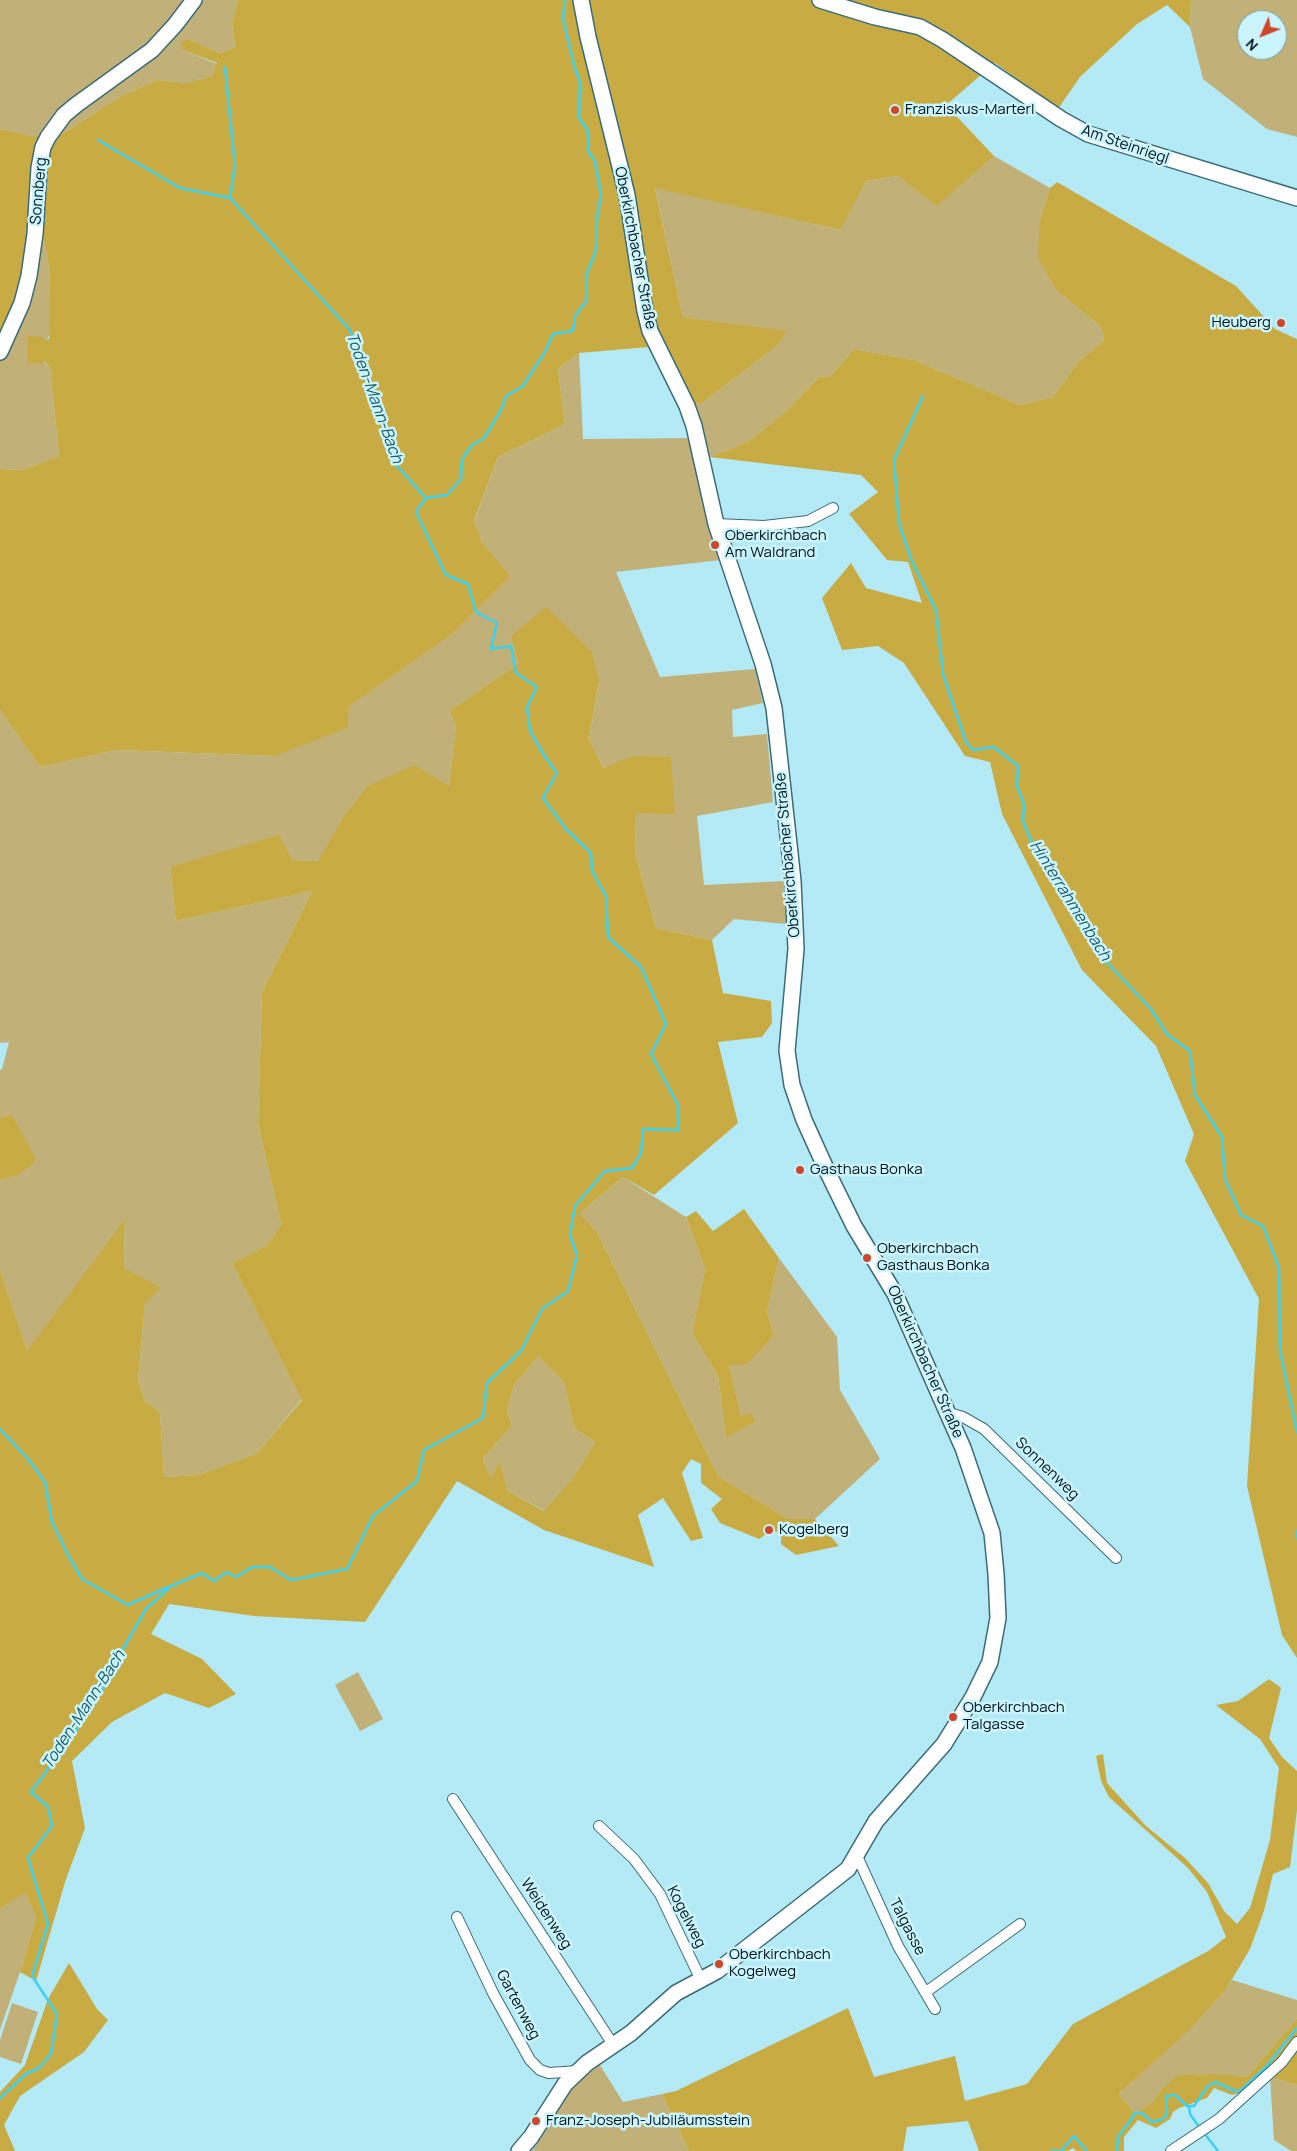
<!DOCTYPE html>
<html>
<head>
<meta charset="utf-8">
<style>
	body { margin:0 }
	#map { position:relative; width:1297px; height:2151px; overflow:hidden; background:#b4e9f6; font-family:Manrope,sans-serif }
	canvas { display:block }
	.north { position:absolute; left:1237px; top:10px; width:50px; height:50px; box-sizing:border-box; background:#caf5ff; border:1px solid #7a9ba3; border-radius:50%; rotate:226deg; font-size:14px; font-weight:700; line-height:20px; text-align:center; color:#011318 }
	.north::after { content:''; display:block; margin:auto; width:18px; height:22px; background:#d04628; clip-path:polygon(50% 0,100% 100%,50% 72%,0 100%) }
</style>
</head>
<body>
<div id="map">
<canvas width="1297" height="2151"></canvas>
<div class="north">N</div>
</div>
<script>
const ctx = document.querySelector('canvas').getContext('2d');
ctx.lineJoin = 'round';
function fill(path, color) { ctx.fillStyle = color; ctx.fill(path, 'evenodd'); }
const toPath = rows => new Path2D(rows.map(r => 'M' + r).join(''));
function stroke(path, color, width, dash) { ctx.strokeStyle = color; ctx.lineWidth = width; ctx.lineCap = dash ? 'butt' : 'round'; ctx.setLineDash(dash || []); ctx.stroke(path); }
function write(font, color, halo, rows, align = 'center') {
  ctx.font = font + ' Manrope,sans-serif'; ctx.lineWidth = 5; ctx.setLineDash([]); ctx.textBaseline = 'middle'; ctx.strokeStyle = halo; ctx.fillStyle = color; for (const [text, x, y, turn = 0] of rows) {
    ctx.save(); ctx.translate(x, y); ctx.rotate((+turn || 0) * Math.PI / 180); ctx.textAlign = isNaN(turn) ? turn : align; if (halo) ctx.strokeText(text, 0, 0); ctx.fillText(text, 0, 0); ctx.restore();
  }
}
fill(toPath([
	[0,0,238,0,232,23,235,47,220,53,188,39,183,50,217,64,212,76,187,83,157,80,121,96,61,135,32,136,0,129],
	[1191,0,1297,0,1297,137,1267,129,1203,79,1190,27],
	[1247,20,1277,20,1277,50,1247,50],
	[994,156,1050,188,1040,219,1057,291,1101,327,1104,340,1077,363,1053,397,1020,405,914,360,854,349,831,376,819,377,787,410,749,441,710,457,690,403,701,404,777,346,786,332,683,317,655,187,839,230,866,181,898,176,937,205],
	[39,225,47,253,50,279,50,333,46,342,44,342,44,337,43,361,50,368,59,456,23,470,0,469,0,361,14,335],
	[579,353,583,439,692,438,721,560,616,572,660,677,755,669,763,703,732,710,733,737,767,734,773,802,697,816,704,885,786,881,786,924,734,919,712,940,656,928,635,853,636,813,632,756,605,769,589,741,599,681,519,663,449,711,456,725,449,786,343,817,319,861,292,860,170,867,176,921,312,891,262,992,258,1124,281,1224,267,1245,232,1263,302,1399,257,1453,198,1475,164,1477,160,1412,145,1401,138,1381,145,1303,124,1268,125,1220,27,1352,0,1270,0,1180,16,1176,11,1114,0,1118,0,1070,2,1069,9,1042,0,1043,0,710,40,767,116,750,275,756,454,633,511,576,482,542,474,522,498,457,565,424,558,369],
	[623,1177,686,1217,705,1269,692,1333,718,1376,726,1436,741,1417,729,1365,774,1335,767,1312,779,1258,837,1337,840,1390,880,1459,815,1519,788,1519,718,1476,597,1232,580,1213],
	[538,1357,564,1382,574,1428,595,1442,572,1479,545,1511,508,1491,500,1463,491,1480,483,1459,512,1425,507,1411,514,1385],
	[358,1672,383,1719,360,1731,335,1685],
	[25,1891,36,1918,20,1972,0,2030,0,1909],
	[1232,1980,1297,2000,1297,2018,1247,2077,1198,2074,1162,2089,1153,2102,1135,2113,1119,2094,1189,2029,1225,1991],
	[12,2003,38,2012,21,2064,0,2057,0,2040],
	[598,2062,623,2102,662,2094,689,2151,532,2151,546,2130,565,2093],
	[1270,2077,1297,2085,1297,2151,1291,2151,1274,2140]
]), '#c1b178');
fill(toPath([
	[238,0,1191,0,1190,27,1167,5,1137,24,1080,77,1058,109,995,63,946,105,994,156,937,206,898,176,866,181,840,230,655,188,683,317,787,331,777,346,701,404,690,403,649,347,579,353,558,369,565,424,498,457,474,521,482,542,511,576,454,633,349,706,347,728,275,756,116,750,40,767,0,710,0,469,23,470,59,456,50,368,44,361,43,364,27,363,28,336,44,337,44,341,49,339,50,279,47,253,40,227,14,335,0,361,0,129,32,136,61,135,121,96,157,80,187,83,212,76,217,63,183,50,181,42,188,39,220,53,235,47,232,23],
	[1057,182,1236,286,1275,329,1297,339,1297,1658,1282,1635,1247,1486,1259,1299,1185,1161,1194,1134,1156,1046,1082,970,1002,814,990,762,965,756,904,663,878,646,842,650,822,598,851,563,866,588,922,603,908,562,887,560,849,514,878,492,861,475,710,457,749,441,787,410,819,377,831,376,854,349,914,360,1020,405,1053,397,1077,363,1104,340,1101,327,1057,291,1038,258,1040,219,1050,188],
	[546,607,592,652,599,681,589,740,604,768,632,756,671,757,675,814,636,813,635,853,656,928,712,940,723,993,771,1001,772,1023,762,1037,718,1042,738,1123,654,1195,623,1177,580,1213,597,1232,718,1476,788,1519,815,1519,839,1546,796,1555,781,1544,781,1534,772,1530,759,1539,720,1523,711,1509,722,1499,701,1483,701,1464,691,1459,682,1473,703,1538,691,1541,663,1498,638,1515,654,1567,544,1530,457,1481,365,1622,254,1616,169,1604,151,1634,202,1659,236,1694,209,1708,165,1693,112,1722,72,1761,85,1828,66,1879,36,1981,20,1972,36,1918,25,1892,0,1909,0,1270,27,1351,125,1219,124,1268,161,1288,145,1303,138,1381,145,1401,160,1412,164,1477,198,1475,257,1453,302,1400,232,1263,267,1245,281,1224,258,1124,262,992,312,891,176,921,170,867,279,835,292,860,318,861,343,817,368,786,414,765,449,786,456,725,449,711,519,663,511,636],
	[538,1357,564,1382,574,1428,595,1442,572,1479,544,1511,508,1491,500,1462,491,1479,483,1459,512,1425,507,1411,514,1385],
	[11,1114,36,1159,30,1166,16,1176,0,1180,0,1118],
	[744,1209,779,1258,767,1312,774,1335,747,1364,729,1365,741,1416,751,1413,755,1422,726,1437,718,1376,692,1333,705,1269,686,1217,696,1211,713,1231],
	[1269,1679,1281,1688,1269,1738,1282,1757,1297,1771,1297,1810,1290,1867,1273,1874,1264,1911,1250,1949,1225,1991,1189,2030,1119,2094,1135,2113,1153,2102,1162,2089,1178,2075,1213,2074,1247,2077,1297,2018,1297,2085,1270,2077,1244,2092,1232,2095,1214,2088,1207,2098,1179,2108,1173,2112,1170,2119,1156,2128,1138,2120,1124,2137,1124,2151,1076,2151,1073,2148,1068,2151,979,2151,968,2121,907,2127,903,2151,689,2151,662,2094,676,2091,848,2008,874,2077,955,2056,965,2101,1027,2084,1073,2024,1210,1950,1226,1937,1207,1892,1188,1868,1109,1797,1101,1781,1096,1756,1103,1754,1107,1783,1146,1826,1185,1858,1208,1883,1224,1911,1237,1924,1250,1908,1270,1840,1279,1768,1260,1739,1216,1705,1238,1701],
	[69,1963,97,2009,108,2020,84,2052,20,2096,4,2125,15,2151,0,2151,0,2092,25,2065,48,1999]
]), '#c8ac43');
stroke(toPath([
	[98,140,180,188,230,198],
	[923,396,894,460,899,523,911,559,936,610,943,674,966,742,973,750,994,747,1018,766,1017,786,1024,804,1023,821,1035,850,1049,865,1064,898,1094,935,1100,955,1151,1009,1167,1034,1190,1051,1195,1095,1222,1137,1225,1179,1241,1215,1263,1226,1279,1268,1280,1350,1297,1432],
	[426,498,447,495,461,479,462,460,471,446,484,438,501,410,506,396,522,387,545,352,553,334,573,331,575,316,587,300,586,276,596,250,597,217,601,195,595,161,588,151,588,131,579,118,580,82,574,65,563,18,565,0],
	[0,1429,28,1459,45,1482,52,1522,68,1555,82,1579,128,1605,168,1587],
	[1297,1531,1297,1538],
	[0,2098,26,2074,39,2068,51,2054,57,2014,32,1976,48,1924,28,1858,52,1826,48,1807,31,1792,80,1725,106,1683,120,1654,146,1609,171,1586,202,1573,214,1581,227,1572,236,1577,252,1567,270,1567,291,1580,347,1569,373,1516,417,1481,424,1450,483,1418,487,1383,521,1351,542,1309,568,1291,577,1255,570,1235,575,1206,605,1171,632,1168,641,1153,643,1129,678,1130,678,1105,651,1054,666,1024,641,967,608,937,606,896,592,871,591,853,566,829,543,798,557,773,544,755,530,731,527,707,537,687,516,673,511,646,491,649,497,623,476,612,468,584,446,575,416,512,426,498,396,465,350,330,230,198,235,166,225,67],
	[1189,2106,1190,2114,1200,2128],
	[1204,2133,1218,2151],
	[1050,2151,1061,2151,1074,2136,1087,2151],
	[1117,2151,1118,2137,1133,2117,1134,2113,1142,2113,1152,2122,1163,2119,1167,2114,1166,2096,1175,2095,1187,2106,1194,2106,1207,2087,1215,2082,1235,2091,1240,2091,1265,2068,1297,2028]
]), '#3cd1ee', 2.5);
const street = toPath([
	[716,524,764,526,808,521,833,508],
	[949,1413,963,1417,984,1429,1116,1558],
	[453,1799,614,2046],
	[599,1826,634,1859,660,1894,701,1980],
	[857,1856,898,1946,935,2009],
	[457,1917,493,1993,530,2060,540,2070,549,2073,578,2071],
	[926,1992,1020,1924],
	[1171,2151,1219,2119,1282,2062,1297,2042]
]);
const secondary = toPath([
	[820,0,875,17,920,27,943,40,1061,119,1088,134,1297,198],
	[0,352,22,303,29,276,35,234,39,168,43,147,48,137,64,115,76,105,152,50,175,25,194,0],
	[519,2151,531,2137,565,2084,587,2063,631,2033,676,1993,717,1971,848,1869,876,1821,944,1744,973,1697,990,1662,998,1618,996,1574,992,1533,963,1448,895,1294,854,1226,828,1173,804,1120,792,1085,787,1051,796,949,793,881,774,708,763,664,716,524,694,426,687,406,650,331,645,311,627,195,588,37,581,0]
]);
stroke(street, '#396c77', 12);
stroke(secondary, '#396c77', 18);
stroke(street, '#fff', 10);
stroke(secondary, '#fff', 15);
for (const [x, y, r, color] of [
	[895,110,5,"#d04628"],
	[1281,323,5,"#d04628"],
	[715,545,5,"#d04628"],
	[800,1170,5,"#d04628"],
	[867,1258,5,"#d04628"],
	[769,1530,5,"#d04628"],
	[953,1717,5,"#d04628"],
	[719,1964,5,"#d04628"],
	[536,2121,5,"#d04628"]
]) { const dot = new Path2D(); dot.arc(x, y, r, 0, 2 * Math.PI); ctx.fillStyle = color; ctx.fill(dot); stroke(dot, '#caf5ff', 2); }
write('15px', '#011318', '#caf5ff', [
	["Franziskus-Marterl",905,110],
	["Heuberg",1271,323,"right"],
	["Oberkirchbach",725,536],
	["Am Waldrand",725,553],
	["Gasthaus Bonka",810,1170],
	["Oberkirchbach",877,1249],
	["Gasthaus Bonka",877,1266],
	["Kogelberg",779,1530],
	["Oberkirchbach",963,1708],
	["Talgasse",963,1725],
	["Oberkirchbach",729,1955],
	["Kogelweg",729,1972],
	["Franz-Joseph-Jubiläumsstein",546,2121]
], 'left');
write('15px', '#011318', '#caf5ff', [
	["Am Steinriegl",1125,145,19],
	["Sonnberg",39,191,-85],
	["Oberkirchbacher Straße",635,248,79],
	["Oberkirchbacher Straße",788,855,-95],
	["Oberkirchbacher Straße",925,1362,66],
	["Sonnenweg",1047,1469,44],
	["Weidenweg",546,1914,57],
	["Kogelweg",686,1917,63],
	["Talgasse",907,1927,63],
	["Gartenweg",518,2005,62]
]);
write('italic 16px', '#1e5965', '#caf5ff', [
	["Toden-Mann-Bach",374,398,70],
	["Hinterrahmenbach",1070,901,58],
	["Toden-Mann-Bach",84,1710,-57]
]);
</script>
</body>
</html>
